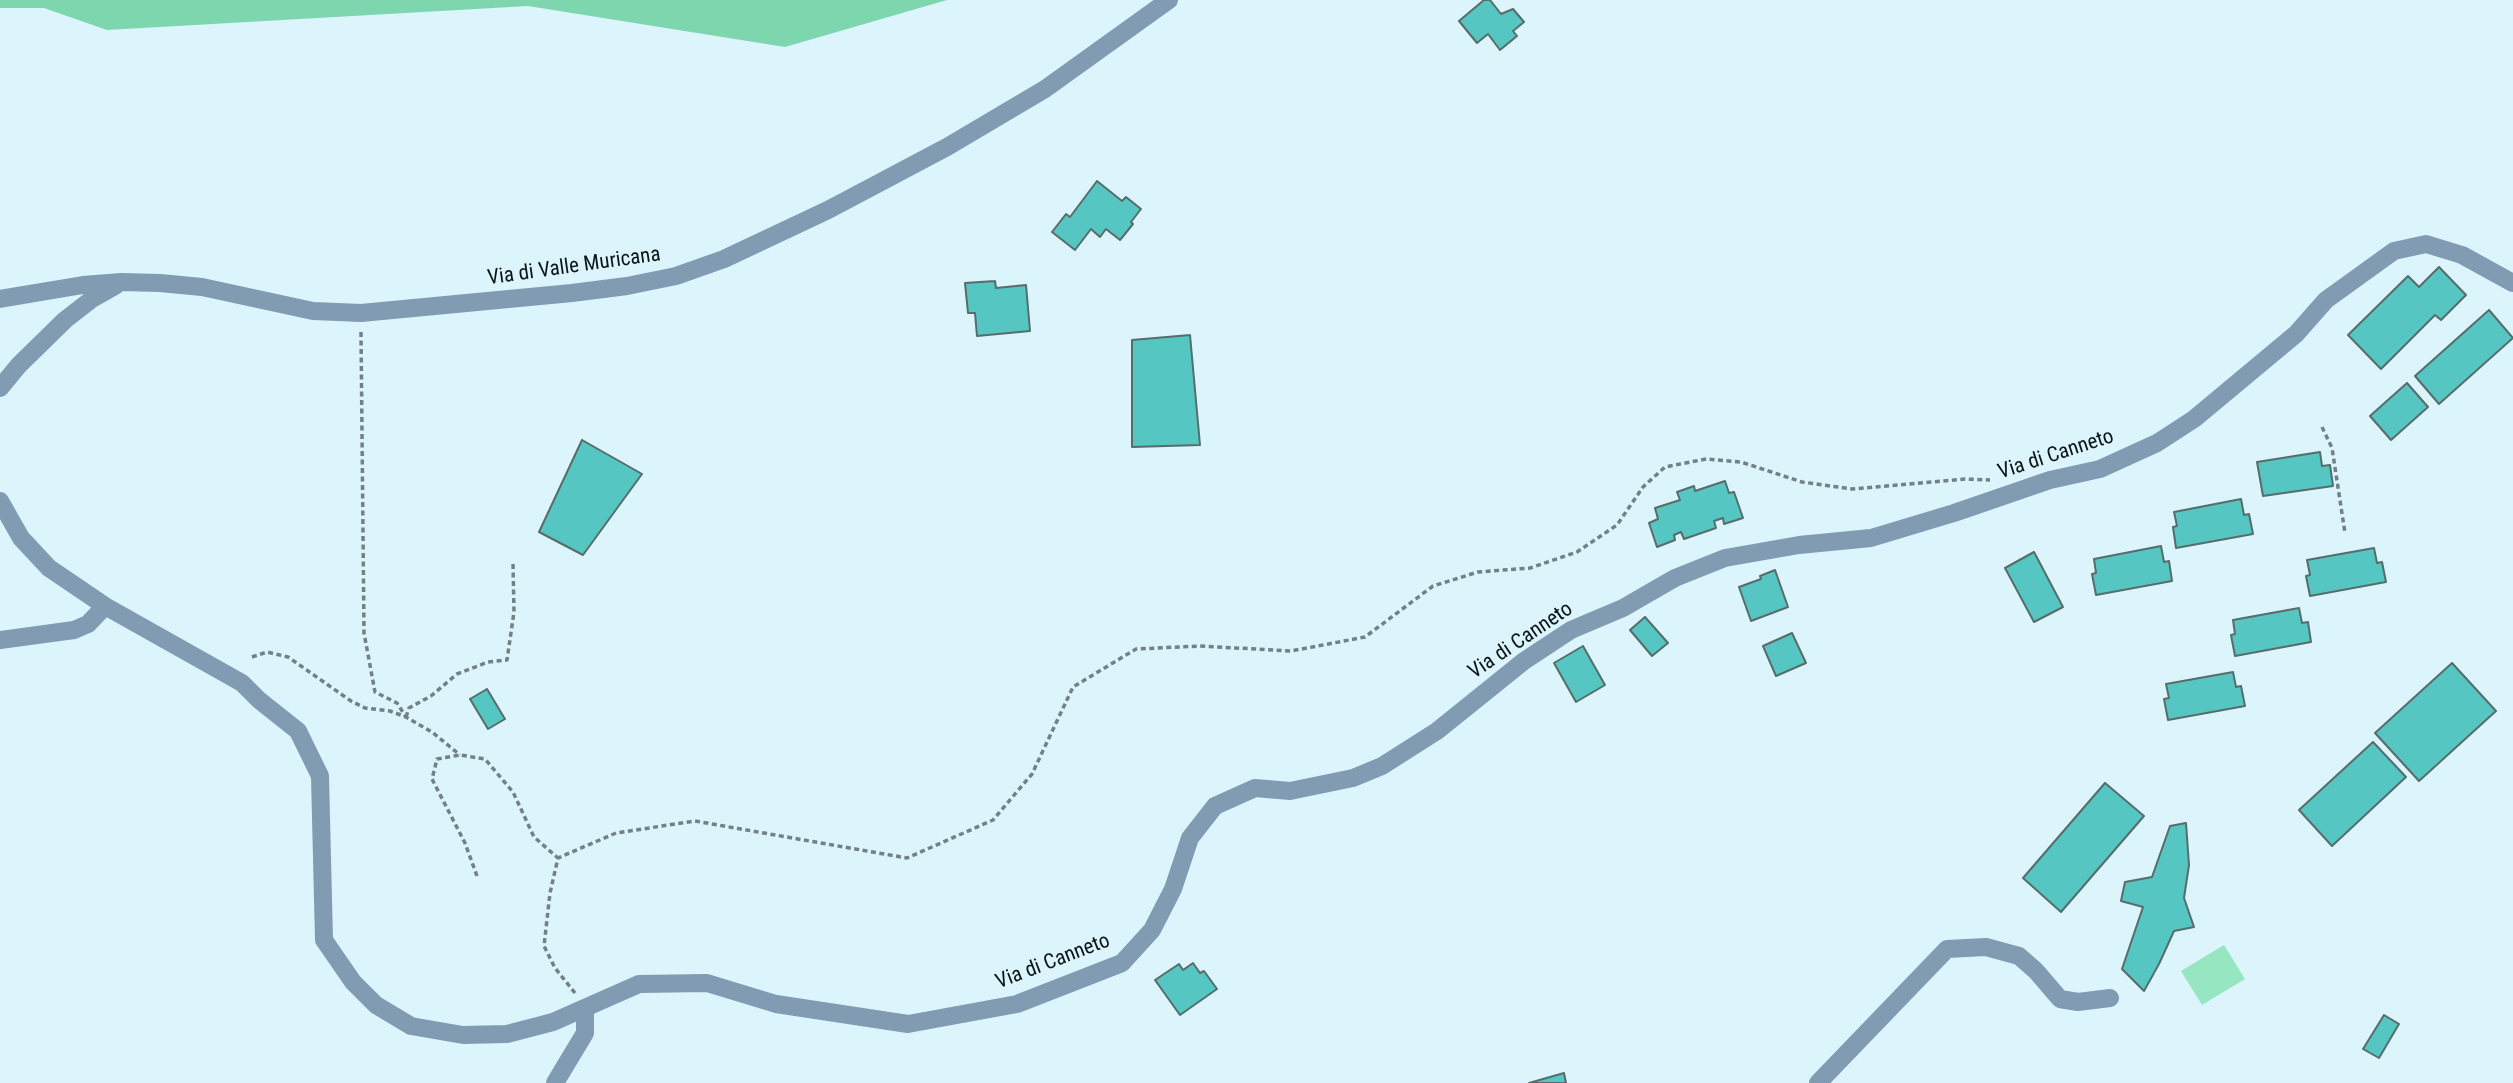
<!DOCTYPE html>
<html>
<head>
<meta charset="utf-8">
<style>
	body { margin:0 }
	canvas { display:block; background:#dcf4fb }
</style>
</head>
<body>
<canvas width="2513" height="1083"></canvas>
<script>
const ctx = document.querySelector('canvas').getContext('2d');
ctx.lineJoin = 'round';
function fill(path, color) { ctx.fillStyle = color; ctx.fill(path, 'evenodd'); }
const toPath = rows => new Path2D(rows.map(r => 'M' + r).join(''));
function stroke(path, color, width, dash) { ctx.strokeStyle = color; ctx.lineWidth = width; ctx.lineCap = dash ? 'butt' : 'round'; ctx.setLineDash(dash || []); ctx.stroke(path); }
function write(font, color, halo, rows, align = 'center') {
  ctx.font = font + ' "Roboto Condensed",sans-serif'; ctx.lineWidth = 5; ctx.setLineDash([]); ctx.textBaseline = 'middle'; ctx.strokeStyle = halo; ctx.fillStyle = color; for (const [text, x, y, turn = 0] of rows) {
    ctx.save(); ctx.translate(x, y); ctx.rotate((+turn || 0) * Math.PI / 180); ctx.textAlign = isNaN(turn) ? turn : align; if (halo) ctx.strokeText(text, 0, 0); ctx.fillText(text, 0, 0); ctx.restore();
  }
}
fill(toPath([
	[2224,945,2245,979,2202,1005,2181,971]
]), '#95e6c1');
fill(toPath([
	[0,0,947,0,785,47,528,6,107,30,44,8,0,8]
]), '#7ed6af');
const building = toPath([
	[1484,0,1490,0,1501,14,1513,9,1524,22,1513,31,1517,36,1500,50,1488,34,1477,43,1459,21,1484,0],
	[1097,181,1122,201,1126,197,1141,209,1131,222,1133,224,1120,240,1106,229,1100,237,1091,229,1075,250,1052,232,1066,214,1070,217,1097,181],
	[2439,267,2466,295,2441,320,2435,315,2381,369,2348,335,2408,276,2419,287,2439,267],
	[995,281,996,288,1026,285,1030,331,977,336,975,313,968,313,965,283,995,281],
	[2489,310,2513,338,2439,404,2415,376,2489,310],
	[1190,335,1200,445,1132,447,1132,340,1190,335],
	[2407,383,2428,407,2391,440,2370,416,2407,383],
	[582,440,642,474,583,555,539,532,582,440],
	[2320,452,2322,466,2330,465,2333,486,2263,496,2257,462,2320,452],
	[1725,481,1729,493,1734,492,1743,518,1724,524,1723,518,1714,521,1716,528,1684,539,1681,532,1674,535,1675,540,1657,547,1649,523,1658,519,1655,508,1680,500,1677,492,1694,486,1695,491,1725,481],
	[2241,499,2244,515,2249,514,2253,534,2176,548,2173,527,2177,526,2174,512,2241,499],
	[2161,546,2164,562,2169,561,2172,581,2096,595,2092,574,2096,573,2094,559,2161,546],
	[2374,548,2377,563,2382,562,2386,582,2310,596,2306,576,2310,575,2307,560,2374,548],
	[2034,552,2063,607,2034,622,2005,568,2034,552],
	[1775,570,1788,607,1751,621,1739,587,1761,579,1760,576,1775,570],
	[2299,608,2302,623,2308,622,2311,642,2235,656,2231,635,2235,634,2233,620,2299,608],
	[1645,617,1668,643,1652,656,1630,630,1645,617],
	[1792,633,1806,663,1776,676,1763,646,1792,633],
	[1583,646,1605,685,1576,702,1554,663,1583,646],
	[2452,663,2496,711,2419,781,2375,733,2452,663],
	[2233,672,2236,687,2241,686,2245,706,2168,720,2164,699,2169,698,2166,684,2233,672],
	[487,689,505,719,488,729,470,699,487,689],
	[2373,742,2406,777,2332,846,2299,810,2373,742],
	[2105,783,2144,816,2061,912,2023,878,2105,783],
	[2186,823,2189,865,2184,898,2194,927,2174,931,2159,964,2144,991,2122,969,2143,907,2121,901,2125,882,2152,877,2170,826,2186,823],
	[1193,963,1200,973,1204,971,1217,989,1180,1015,1155,980,1179,964,1183,970,1193,963],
	[2384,1015,2399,1024,2379,1058,2363,1049,2384,1015],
	[1564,1073,1566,1083,1529,1083,1564,1073]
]);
fill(building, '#56c6c2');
stroke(building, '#566d6b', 2);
stroke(toPath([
	[361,332,364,633,375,692,397,703,406,717],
	[2322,427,2332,448,2345,533],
	[252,657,267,652,288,657,351,701,365,708,390,711,406,717,432,732,460,755],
	[406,717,409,708,431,696,457,674,488,662,507,660,514,612,513,563],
	[477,876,465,843,432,779,437,759,460,755,485,759,513,792,534,837,558,858],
	[575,993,555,968,544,946,550,893,558,858,616,833,695,821,907,858,993,820,1032,774,1073,687,1136,649,1200,646,1291,651,1365,637,1433,586,1478,572,1530,568,1577,552,1617,525,1643,487,1665,467,1706,459,1741,462,1802,482,1852,489,1965,479,1990,480]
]), '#718186', 3.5, [5, 3.5]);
stroke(toPath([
	[0,299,83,285,121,282,160,283,202,287,313,311,361,313,572,293,627,286,676,276,724,259,828,210,947,147,1045,89,1169,0],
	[0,388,19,365,65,320,92,299,115,286],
	[0,501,21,538,49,568,105,606,242,683,259,700,298,731,320,776,324,940,353,982,376,1005,411,1026,463,1035,507,1034,553,1022,639,984,707,983,776,1004,908,1024,1017,1004,1122,963,1152,930,1173,889,1190,838,1215,806,1255,788,1290,791,1353,778,1382,766,1437,731,1524,661,1571,630,1623,608,1675,578,1725,558,1799,545,1871,538,1954,513,2050,480,2100,469,2157,443,2194,419,2296,334,2326,300,2394,251,2426,244,2462,255,2513,283],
	[0,640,74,630,88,624,105,606],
	[555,1083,585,1033,585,1008],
	[1818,1083,1947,949,1986,947,2019,956,2036,971,2060,999,2078,1002,2110,998]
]), '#819bb3', 18);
write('21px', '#0b1416', '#dcf4fb', [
	["Via di Valle Muricana",574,267,-8],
	["Via di Canneto",2056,455,-18],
	["Via di Canneto",1521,641,-34],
	["Via di Canneto",1053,962,-21]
]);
</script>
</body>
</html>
